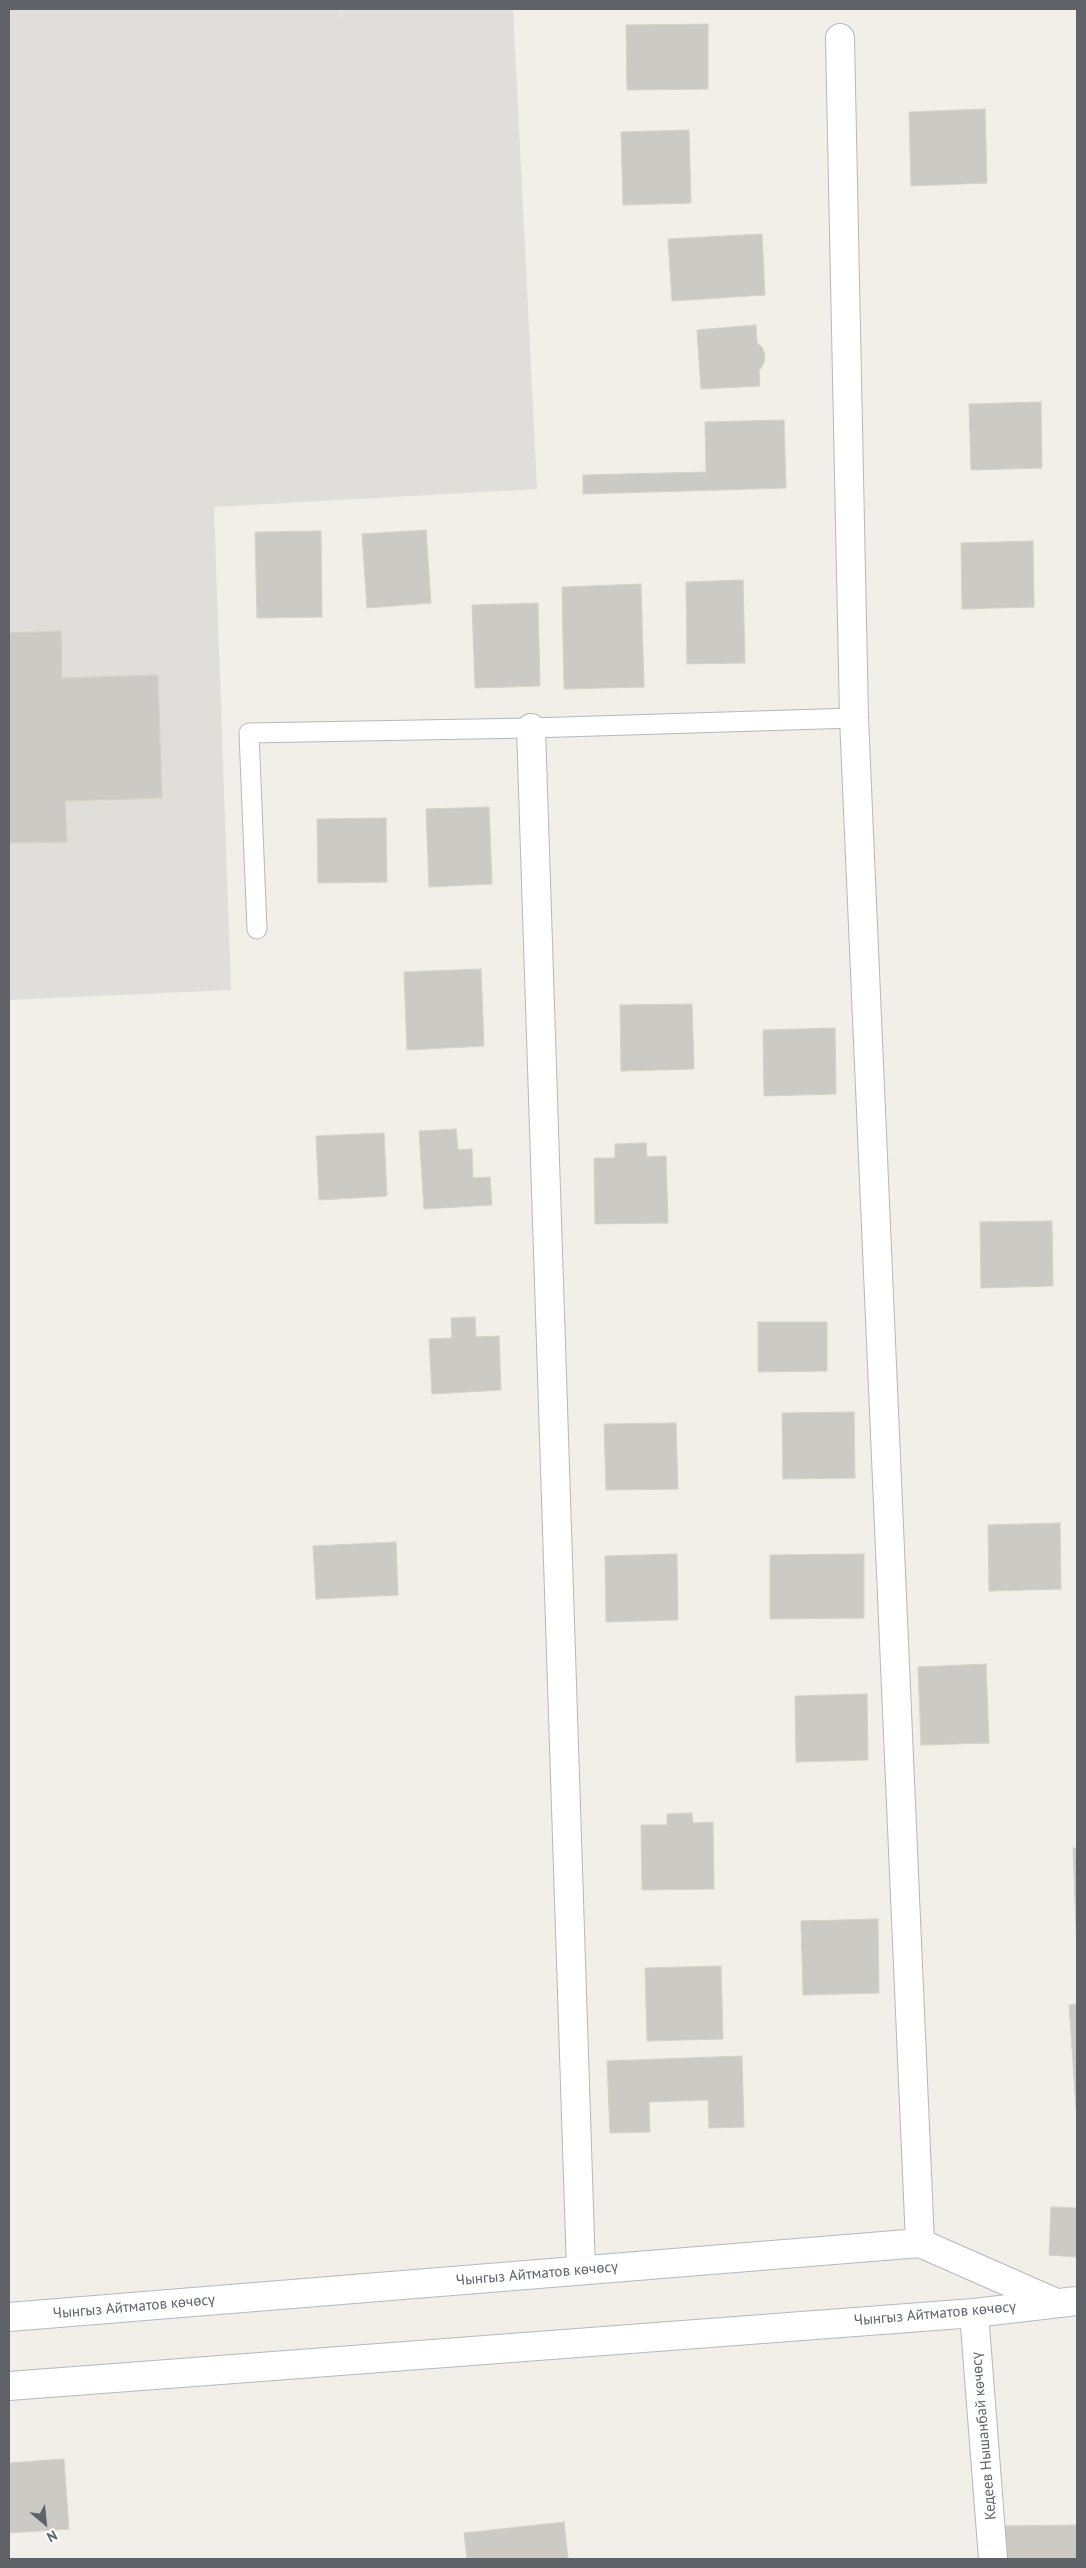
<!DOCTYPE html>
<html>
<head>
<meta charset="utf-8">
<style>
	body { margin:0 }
	#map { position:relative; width:1086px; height:2568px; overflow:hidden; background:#f1efe8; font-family:"PT Sans",sans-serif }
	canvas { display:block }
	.frame { position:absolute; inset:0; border:10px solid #5f6368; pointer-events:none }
	.north { position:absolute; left:20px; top:2498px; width:50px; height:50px; -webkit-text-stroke:4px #fff; paint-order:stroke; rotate:152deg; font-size:14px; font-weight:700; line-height:20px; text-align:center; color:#5f6368 }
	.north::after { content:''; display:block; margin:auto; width:18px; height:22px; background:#5f6368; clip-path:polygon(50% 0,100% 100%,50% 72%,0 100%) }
</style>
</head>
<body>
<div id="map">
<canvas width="1086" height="2568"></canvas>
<div class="frame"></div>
<div class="north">N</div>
</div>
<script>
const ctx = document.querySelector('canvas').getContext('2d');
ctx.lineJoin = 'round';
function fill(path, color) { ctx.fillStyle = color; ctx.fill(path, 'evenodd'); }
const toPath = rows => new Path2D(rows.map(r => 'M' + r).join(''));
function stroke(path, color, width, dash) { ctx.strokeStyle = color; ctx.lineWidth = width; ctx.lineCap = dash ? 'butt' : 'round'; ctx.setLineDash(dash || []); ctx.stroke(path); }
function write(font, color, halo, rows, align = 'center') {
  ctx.font = font + ' "PT Sans",sans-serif'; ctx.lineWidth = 5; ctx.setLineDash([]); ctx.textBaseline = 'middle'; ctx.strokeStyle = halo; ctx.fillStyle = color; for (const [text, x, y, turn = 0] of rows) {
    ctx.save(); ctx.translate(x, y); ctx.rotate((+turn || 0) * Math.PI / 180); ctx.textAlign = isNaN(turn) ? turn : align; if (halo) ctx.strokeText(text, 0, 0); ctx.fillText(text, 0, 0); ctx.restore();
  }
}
fill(toPath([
	[9,9,340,9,341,24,341,9,513,9,537,489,214,507,231,990,9,1000]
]), '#e0deda');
const building = toPath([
	[708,24,708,89,627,90,626,25,708,24],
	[985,109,987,183,911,186,909,112,985,109],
	[689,130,691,203,623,205,621,132,689,130],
	[762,234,765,295,672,301,668,239,762,234],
	[756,325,757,343,762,347,765,355,764,363,759,371,760,386,701,389,697,330,756,325],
	[1041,402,1042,468,971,470,969,404,1041,402],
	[784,420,786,488,583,494,583,475,706,472,705,422,784,420],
	[426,530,431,603,367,608,362,534,426,530],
	[321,531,322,617,257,618,255,532,321,531],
	[1033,541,1034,607,962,609,961,543,1033,541],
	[743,580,745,663,687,664,686,582,743,580],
	[641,584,644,687,564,689,562,587,641,584],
	[538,603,540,686,475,688,472,605,538,603],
	[61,631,62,678,158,675,162,798,65,801,67,842,9,843,9,633,61,631],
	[489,807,492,884,429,887,426,809,489,807],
	[386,818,387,882,318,883,317,819,386,818],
	[481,969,484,1046,407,1050,404,972,481,969],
	[692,1004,694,1069,621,1071,620,1005,692,1004],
	[835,1028,836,1094,764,1096,763,1030,835,1028],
	[456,1129,458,1150,472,1149,473,1178,490,1177,492,1205,424,1209,419,1131,456,1129],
	[384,1133,387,1196,319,1200,316,1136,384,1133],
	[646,1143,647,1157,666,1156,668,1223,595,1224,594,1158,615,1158,615,1144,646,1143],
	[1052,1221,1053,1286,981,1288,980,1222,1052,1221],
	[475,1317,476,1337,499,1336,501,1390,432,1394,429,1339,452,1338,451,1318,475,1317],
	[758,1322,827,1322,827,1371,758,1372,758,1322],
	[854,1412,855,1478,783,1479,782,1413,854,1412],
	[676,1423,678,1489,606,1490,604,1424,676,1423],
	[1060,1523,1061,1589,989,1591,988,1525,1060,1523],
	[396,1542,398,1595,316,1599,313,1546,396,1542],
	[677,1554,678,1620,606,1622,605,1556,677,1554],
	[864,1554,864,1618,770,1619,770,1555,864,1554],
	[986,1664,989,1743,921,1745,918,1667,986,1664],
	[867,1694,868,1760,796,1762,795,1696,867,1694],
	[692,1813,693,1823,713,1822,714,1889,642,1890,641,1825,667,1825,667,1814,692,1813],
	[1073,1848,1077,1848,1077,1953,1073,1848],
	[878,1919,879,1993,803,1995,801,1921,878,1919],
	[721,1966,723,2039,647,2041,645,1968,721,1966],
	[1077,2004,1077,2108,1076,2108,1069,2005,1077,2004],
	[742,2056,744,2127,709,2128,708,2100,649,2102,650,2132,610,2133,607,2061,742,2056],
	[1051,2207,1077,2208,1077,2257,1049,2255,1051,2207],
	[64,2459,69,2529,9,2533,9,2463,64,2459],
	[564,2522,568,2559,467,2559,464,2533,564,2522],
	[1077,2525,1077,2559,1001,2559,1001,2526,1077,2525]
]);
fill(building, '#cccac5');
stroke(building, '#d6d1c6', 1);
const service = toPath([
	[257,929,249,733,531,728,854,718]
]);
const minor = toPath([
	[840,38,854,718,920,2243],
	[531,728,581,2270],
	[974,2313,993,2559],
	[9,2317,920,2243,1054,2302],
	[9,2386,974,2313,1077,2301]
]);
stroke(service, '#b5b8bc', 21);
stroke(minor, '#b5b8bc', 30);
stroke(service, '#fff', 19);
stroke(minor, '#fff', 28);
write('15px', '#5f6368', '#fff', [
	["Чынгыз Айтматов көчөсү",537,2274,-5],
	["Чынгыз Айтматов көчөсү",134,2307,-5],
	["Чынгыз Айтматов көчөсү",935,2314,-5],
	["Кедеев Нышанбай көчөсү",984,2436,-95]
]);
</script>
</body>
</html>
